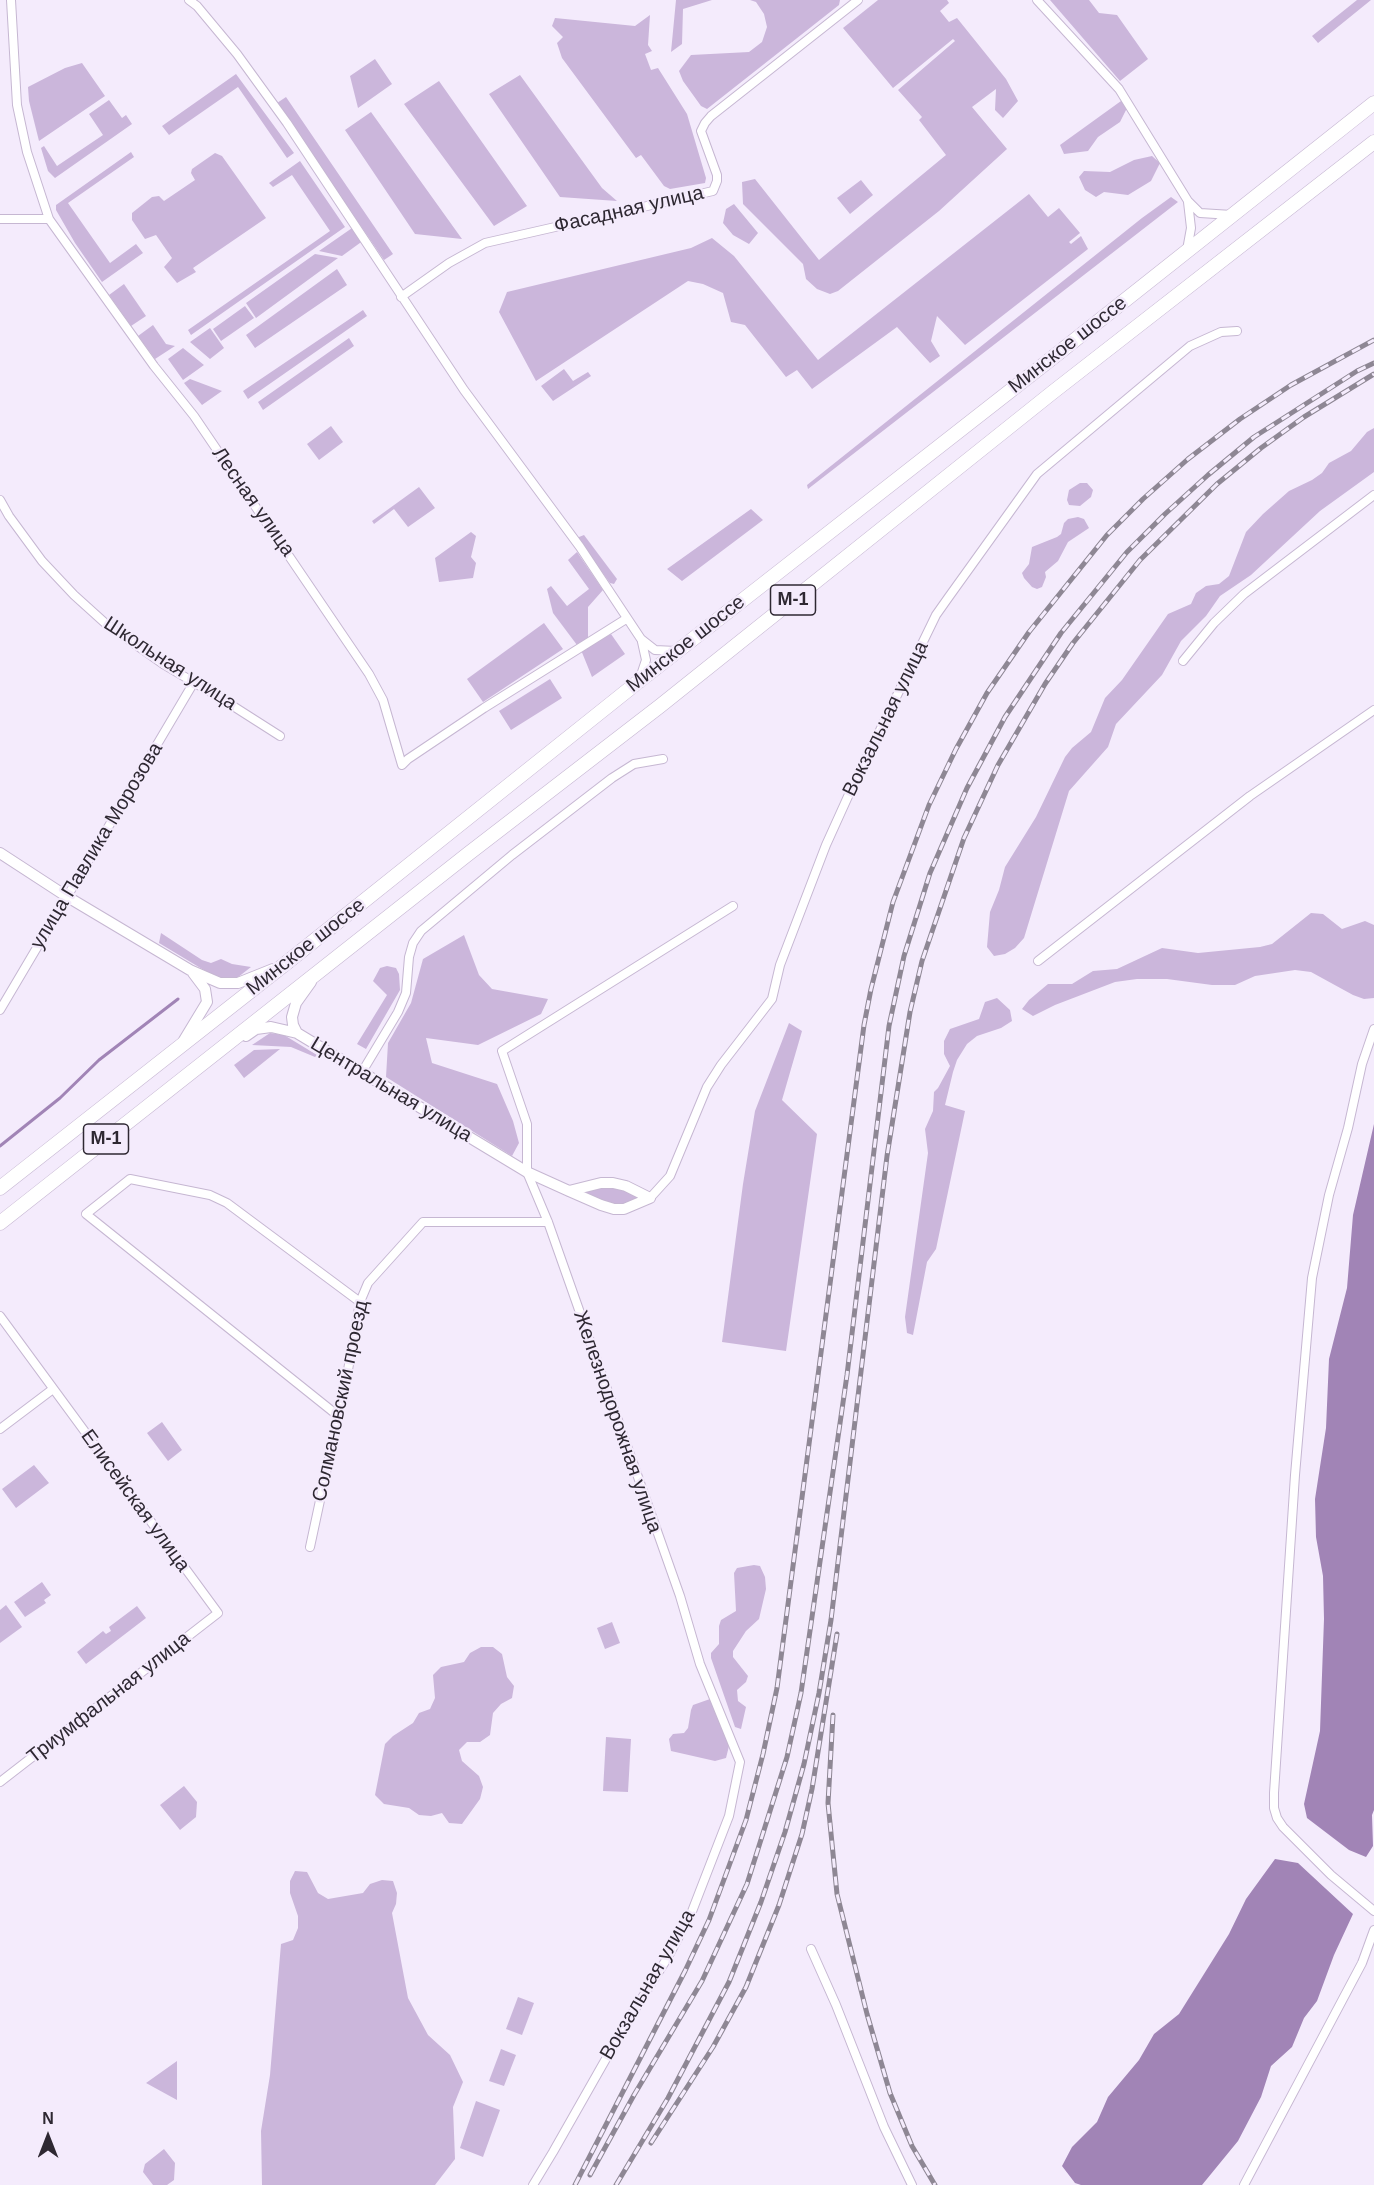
<!DOCTYPE html>
<html>
<head>
<meta charset="utf-8">
<style>
	body { margin:0 }
	#map { position:relative; width:1374px; height:2185px; overflow:hidden; background:#f4ebfc; font-family:Helvetica,sans-serif }
	canvas { display:block }
	.north { position:absolute; left:18px; top:2107px; width:60px; height:60px; -webkit-text-stroke:4px #f4ebfc; paint-order:stroke; rotate:0deg; font-size:16px; font-weight:700; line-height:24px; text-align:center; color:#2e2832 }
	.north::after { content:''; display:block; margin:auto; width:21px; height:27px; background:#2e2832; clip-path:polygon(50% 0,100% 100%,50% 72%,0 100%) }
</style>
</head>
<body>
<div id="map">
<canvas width="1374" height="2185"></canvas>
<div class="north">N</div>
</div>
<script>
const ctx = document.querySelector('canvas').getContext('2d');
ctx.lineJoin = 'round';
function fill(path, color) { ctx.fillStyle = color; ctx.fill(path, 'evenodd'); }
const toPath = rows => new Path2D(rows.map(r => 'M' + r).join(''));
function stroke(path, color, width, dash) { ctx.strokeStyle = color; ctx.lineWidth = width; ctx.lineCap = dash ? 'butt' : 'round'; ctx.setLineDash(dash || []); ctx.stroke(path); }
function write(font, color, halo, rows, align = 'center') {
  ctx.font = font + ' Helvetica,sans-serif'; ctx.lineWidth = 4.5; ctx.setLineDash([]); ctx.textBaseline = 'middle'; ctx.strokeStyle = halo; ctx.fillStyle = color; for (const [text, x, y, turn = 0] of rows) {
    ctx.save(); ctx.translate(x, y); ctx.rotate((+turn || 0) * Math.PI / 180); ctx.textAlign = isNaN(turn) ? turn : align; if (halo) ctx.strokeText(text, 0, 0); ctx.fillText(text, 0, 0); ctx.restore();
  }
}
fill(toPath([
	[676,0,712,0,683,9,682,44,671,52],
	[750,0,840,0,839,5,707,109,701,106,683,81,679,71,691,55,749,52,762,42,767,27,764,14,756,2],
	[878,0,947,0,949,3,940,11,949,22,957,18,1006,79,1018,101,1003,118,995,110,996,89,972,107,1007,149,939,211,838,291,830,294,817,289,806,279,803,264,743,204,742,182,755,179,819,260,946,155,919,120,922,117,898,90,955,41,953,39,893,88,843,28],
	[1050,0,1089,0,1099,13,1117,15,1148,59,1120,81],
	[1357,0,1371,0,1318,43,1312,36],
	[650,15,648,45,652,51,645,54,651,70,658,68,687,114,706,178,705,183,670,189,664,186,641,155,636,158,562,58,557,43,563,37,552,26,555,18,635,26],
	[375,59,392,84,358,108,350,76],
	[82,63,105,96,39,141,29,101,28,87,65,68],
	[236,74,294,153,287,158,238,87,169,135,162,126],
	[520,75,602,188,617,201,560,197,489,94],
	[439,81,527,206,494,226,404,104],
	[286,97,393,254,384,260,277,103],
	[109,100,122,118,126,115,132,124,55,178,48,171,41,148,44,146,57,166,103,135,89,114],
	[1121,101,1127,108,1120,122,1098,137,1088,151,1064,154,1060,145],
	[371,112,462,239,415,234,345,130],
	[131,152,134,157,68,203,110,263,136,244,143,253,102,282,75,243,56,210,56,205],
	[215,153,222,156,266,218,193,268,196,272,177,283,164,267,172,258,156,235,145,239,132,220,132,213,152,197,159,196,164,201,195,180,191,173,192,169],
	[1152,156,1160,163,1151,181,1128,195,1104,192,1096,197,1085,190,1079,177,1084,171,1110,172,1134,160],
	[300,161,345,227,191,335,188,330,330,231,292,175,273,187,269,183],
	[861,180,873,195,850,214,837,198],
	[1029,194,1048,217,1059,208,1080,233,1069,242,1071,244,1081,236,1088,249,965,345,937,316,931,341,940,356,930,363,897,327,812,389,797,370,786,377,745,325,731,322,723,293,703,284,688,281,536,381,499,312,507,292,691,248,712,238,734,256,818,360],
	[1171,197,1178,202,808,489,807,485,1142,218],
	[734,204,758,233,749,244,733,235,723,223,726,209],
	[355,226,364,240,342,256,319,251],
	[315,254,338,258,256,318,246,303],
	[337,269,347,285,255,348,246,335],
	[124,284,146,316,131,326,109,295],
	[245,306,254,318,221,341,213,329],
	[363,310,367,316,248,399,243,391],
	[153,325,166,344,175,346,155,359,138,336],
	[210,328,224,348,210,359,190,342],
	[349,338,354,346,263,410,258,402],
	[183,348,204,365,183,380,168,359],
	[564,369,573,381,588,372,591,376,553,401,541,386],
	[190,379,222,391,202,405,184,383],
	[331,426,343,442,319,460,307,444],
	[1374,428,1374,472,1320,511,1251,575,1220,596,1206,616,1181,641,1162,675,1116,724,1108,747,1069,791,1024,938,1015,948,1005,954,994,956,987,947,990,912,999,890,1005,867,1036,817,1065,757,1072,748,1091,732,1105,698,1122,680,1168,614,1191,604,1196,593,1206,586,1219,584,1229,576,1246,532,1263,514,1289,491,1312,480,1322,473,1329,463,1351,451,1367,432],
	[1080,483,1087,483,1093,490,1091,497,1080,506,1069,505,1067,500,1069,490],
	[419,487,435,508,408,527,394,509,374,524,372,521],
	[751,509,763,520,682,581,667,569],
	[1078,517,1084,519,1089,528,1068,542,1058,561,1045,572,1046,577,1042,587,1037,589,1032,587,1024,578,1022,573,1029,564,1032,547,1057,537,1061,534,1064,523,1068,519],
	[471,532,476,536,471,557,476,563,473,578,439,582,435,558],
	[584,535,617,579,614,584,610,583,579,541,579,537],
	[577,552,603,590,588,607,588,638,577,645,553,613,547,589,551,586,567,606,589,589,568,560],
	[544,623,563,649,483,702,467,679],
	[611,634,625,654,592,677,581,650],
	[550,679,562,698,511,730,499,711],
	[1311,913,1323,914,1342,929,1365,921,1374,925,1374,998,1364,999,1353,995,1311,972,1295,970,1255,976,1235,985,1212,985,1167,979,1137,979,1115,982,1055,1005,1033,1016,1022,1009,1029,1000,1048,984,1072,984,1093,971,1117,969,1162,948,1198,953,1260,947,1272,944],
	[161,933,202,960,211,963,221,959,232,964,251,967,237,978,217,978,159,943],
	[464,935,479,975,492,989,548,999,541,1014,478,1045,426,1038,432,1063,497,1084,513,1121,519,1143,512,1156,386,1077,388,1043,411,1003,423,959],
	[387,966,396,968,399,974,400,990,366,1049,357,1044,387,995,373,981,380,968],
	[997,998,1010,1010,1012,1021,1001,1028,977,1036,967,1044,957,1060,953,1072,945,1105,965,1111,936,1249,927,1262,913,1335,907,1333,905,1317,928,1153,925,1129,933,1111,934,1092,938,1088,950,1066,944,1054,944,1041,950,1029,979,1019,985,1002],
	[789,1023,802,1031,782,1100,817,1134,786,1351,722,1342,743,1184,755,1111],
	[270,1033,284,1035,317,1055,315,1057,291,1047,252,1045],
	[280,1049,244,1078,234,1065,254,1050],
	[595,1187,621,1188,637,1196,637,1199,628,1203,616,1204,603,1201,583,1192],
	[162,1422,182,1450,168,1461,147,1433],
	[34,1465,49,1483,16,1508,2,1489],
	[754,1565,760,1566,765,1577,766,1589,759,1619,746,1631,733,1651,733,1657,748,1676,746,1682,737,1690,738,1701,746,1707,741,1729,735,1727,711,1658,711,1653,719,1644,719,1626,721,1620,736,1611,734,1573,737,1568],
	[42,1582,51,1595,44,1600,46,1603,25,1617,14,1602],
	[6,1605,22,1627,0,1643,0,1610],
	[137,1606,146,1618,86,1664,77,1652,103,1631,106,1634,111,1631,109,1627],
	[612,1622,620,1643,605,1649,597,1628],
	[481,1647,493,1647,502,1654,507,1677,514,1686,512,1698,501,1704,493,1713,490,1735,480,1742,467,1742,459,1750,462,1761,479,1776,483,1787,480,1799,462,1824,449,1823,442,1813,431,1816,419,1815,409,1808,384,1804,375,1795,385,1744,393,1736,413,1723,419,1713,430,1709,435,1698,433,1675,441,1667,464,1662,470,1653],
	[710,1699,729,1746,726,1758,715,1761,671,1751,669,1739,673,1734,684,1733,688,1728,691,1710,693,1705],
	[606,1737,631,1739,628,1792,603,1791],
	[184,1786,197,1802,196,1817,180,1830,160,1805],
	[295,1871,307,1872,318,1893,328,1899,363,1893,370,1884,382,1880,393,1881,397,1893,396,1904,392,1913,408,1998,428,2035,450,2055,463,2082,453,2107,455,2159,435,2185,262,2185,261,2131,270,2075,281,1944,293,1940,298,1928,298,1916,290,1893,290,1881],
	[518,1997,534,2003,522,2035,506,2029],
	[501,2049,516,2055,504,2086,489,2081],
	[177,2061,177,2100,146,2083],
	[476,2101,500,2110,483,2157,460,2148],
	[164,2149,175,2163,174,2180,167,2185,153,2185,143,2172,145,2164]
]), '#cbb6db');
fill(toPath([
	[1374,1124,1374,1810,1372,1815,1373,1846,1366,1857,1349,1850,1307,1818,1304,1804,1320,1731,1324,1619,1323,1576,1316,1537,1315,1499,1326,1428,1329,1359,1347,1288,1353,1215],
	[1275,1859,1298,1863,1353,1914,1334,1955,1317,2001,1304,2018,1292,2047,1271,2066,1261,2097,1238,2141,1202,2185,1081,2185,1075,2183,1062,2166,1072,2147,1097,2122,1108,2097,1139,2060,1154,2034,1179,2014,1229,1934,1246,1899]
]), '#a184b6');
stroke(toPath([
	[0,1146,60,1098,99,1060,178,999]
]), '#a184b6', 3);
const minor = toPath([
	[11,0,17,105,27,152,49,219,154,366,194,416,369,674,383,700,402,765,408,759,484,708,626,619],
	[189,0,197,6,237,54,287,123,464,390,580,547,641,639,655,650,676,651],
	[1037,0,1119,89,1188,201,1200,213,1232,215],
	[0,219,49,219],
	[1187,250,1191,228,1188,202],
	[401,297,449,263,485,243,713,191,717,181,717,175,701,131,705,123,711,116,858,0],
	[0,500,9,516,42,561,74,595,105,623,163,664,222,699,280,736],
	[1183,661,1214,623,1244,594,1374,495],
	[640,678,646,660,642,642],
	[1038,961,1250,796,1374,710],
	[0,1010,194,682],
	[1374,1029,1362,1064,1348,1128,1329,1195,1312,1278,1295,1475,1274,1793,1274,1808,1277,1818,1283,1827,1331,1875,1374,1911],
	[362,1072,398,1012,406,993,409,957,413,943,421,931,512,855,612,778,634,764,663,759],
	[650,1198,670,1176,707,1087,721,1065,772,999,780,965,826,845,850,792,936,615,948,598,1037,474,1190,346,1221,332,1237,331],
	[0,1316,218,1613,0,1782],
	[337,1415,86,1214,130,1179,210,1195,227,1203,360,1302],
	[0,1429,53,1389],
	[310,1547,348,1370,360,1302,368,1283,423,1222,548,1222],
	[811,1949,836,2005,884,2127,912,2185],
	[533,2185,553,2152,628,2020,668,1957,691,1914,729,1816,740,1762,700,1664,680,1596,548,1222,527,1172,527,1124,502,1051,733,906],
	[1244,2185,1362,1963,1374,1930]
]);
const tertiary = toPath([
	[0,853,66,896,190,970,220,983,238,983,273,969],
	[297,1033,293,1025,292,1017,296,1003,311,982],
	[246,1036,256,1029,271,1027,297,1033,527,1172,569,1191,601,1205,614,1209,624,1209,650,1198,626,1186,613,1183,601,1183,569,1191],
	[184,1040,207,1002,205,989,193,973]
]);
const trunk = toPath([
	[0,1188,285,964,638,682,1042,366,1374,103],
	[0,1223,468,854,660,706,1053,392,1374,142]
]);
stroke(minor, '#c6b7d2', 10);
stroke(tertiary, '#c6b7d2', 12);
stroke(trunk, '#c6b7d2', 15);
stroke(minor, '#fff', 8);
stroke(tertiary, '#fff', 10);
stroke(trunk, '#fff', 14);
const rail = toPath([
	[833,1715,828,1803,837,1894,867,2014,890,2093,912,2146,935,2185],
	[651,2143,713,2047,746,1987,779,1905,802,1834,812,1789,837,1634],
	[590,2175,634,2095,702,1981,747,1884,787,1757,801,1693,847,1375,889,1026,904,956,930,873,967,788,1005,717,1061,633,1127,552,1165,514,1208,475,1254,437,1357,371,1374,363],
	[575,2185,685,1971,709,1920,746,1820,763,1754,777,1688,864,1025,871,989,893,902,929,805,956,749,987,693,1029,632,1107,535,1143,499,1188,459,1240,419,1291,385,1374,340],
	[616,2185,668,2098,729,1982,761,1902,785,1832,804,1764,819,1693,831,1620,887,1156,910,1012,922,961,964,838,998,765,1045,684,1073,643,1140,560,1217,484,1261,448,1304,417,1374,374]
]);
stroke(rail, '#8e8794', 5);
stroke(rail, '#f4ebfc', 3, [9]);
for (const [x, y, w] of [
	[793,600,45],
	[106,1139,45]
]) { const box = new Path2D(); box.roundRect(x - w / 2, y - 15, w, 30, 4.5); ctx.fillStyle = '#f4ebfc'; ctx.fill(box); stroke(box, '#2e2832', 1.5); }
write('bold 18px', '#2e2832', null, [
	["М-1",793,600],
	["М-1",106,1139]
]);
write('20px', '#2e2832', '#f4ebfc', [
	["Фасадная улица",629,210,-13],
	["Минское шоссе",1068,345,-38],
	["Лесная улица",253,502,55],
	["Минское шоссе",686,644,-38],
	["Школьная улица",170,664,33],
	["Вокзальная улица",886,719,-64],
	["улица Павлика Морозова",97,846,-59],
	["Минское шоссе",306,947,-38],
	["Центральная улица",391,1090,31],
	["Солмановский проезд",341,1401,-78],
	["Железнодорожная улица",617,1422,71],
	["Елисейская улица",135,1501,54],
	["Триумфальная улица",109,1698,-38],
	["Вокзальная улица",648,1985,-60]
]);
</script>
</body>
</html>
